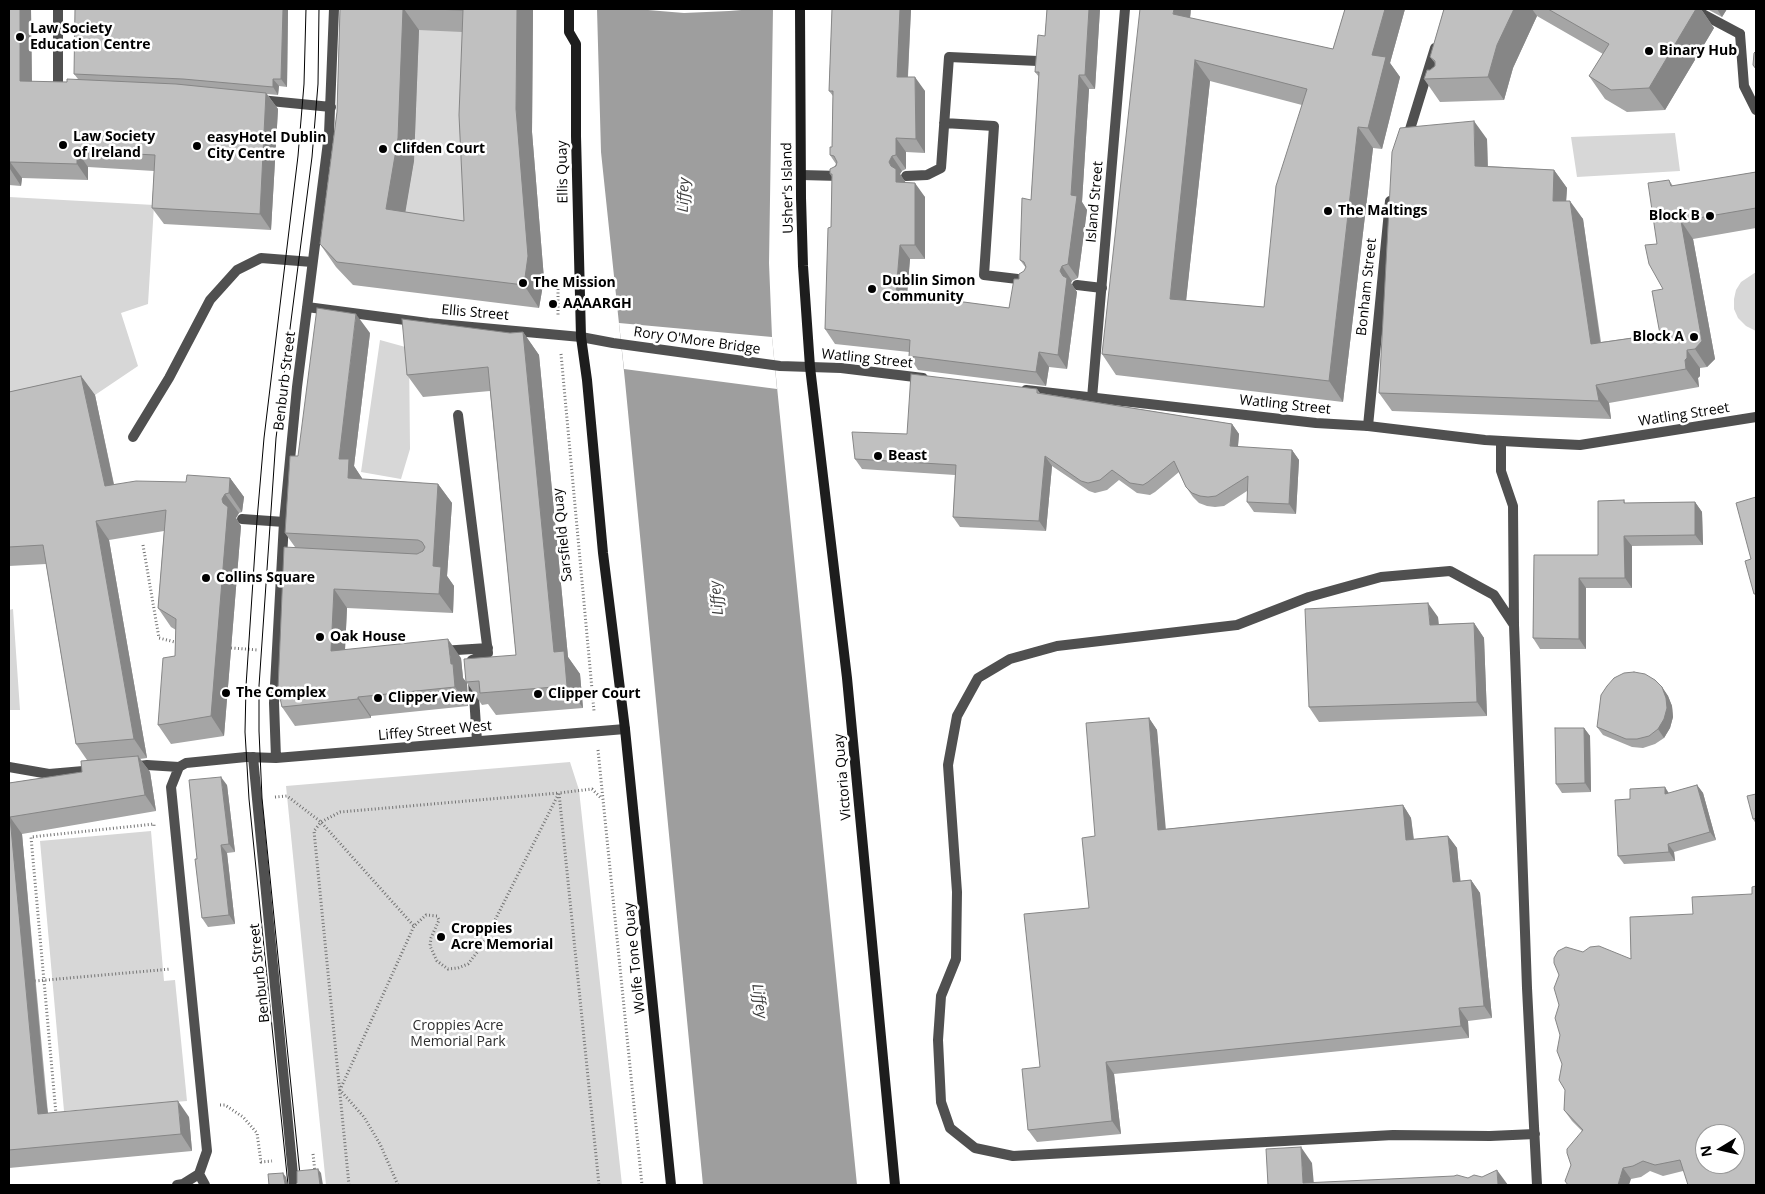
<!DOCTYPE html>
<html>
<head>
<meta charset="utf-8">
<style>
	body { margin:0 }
	#map { position:relative; width:1765px; height:1194px; overflow:hidden; background:#fff; font-family:"Open Sans",sans-serif }
	canvas { display:block }
	.frame { position:absolute; inset:0; border:10px solid #000; pointer-events:none }
	.north { position:absolute; left:1695px; top:1124px; width:50px; height:50px; box-sizing:border-box; background:#fff; border:1px solid #999; border-radius:50%; rotate:261deg; font-size:14px; font-weight:700; line-height:20px; text-align:center; color:#000 }
	.north::after { content:''; display:block; margin:auto; width:18px; height:22px; background:#000; clip-path:polygon(50% 0,100% 100%,50% 72%,0 100%) }
</style>
</head>
<body>
<div id="map">
<canvas width="1765" height="1194"></canvas>
<div class="frame"></div>
<div class="north">N</div>
</div>
<script>
const ctx = document.querySelector('canvas').getContext('2d');
ctx.lineJoin = 'round';
function fill(path, color) { ctx.fillStyle = color; ctx.fill(path, 'evenodd'); }
const toPath = rows => new Path2D(rows.map(r => 'M' + r).join(''));
function stroke(path, color, width, dash) { ctx.strokeStyle = color; ctx.lineWidth = width; ctx.lineCap = dash ? 'butt' : 'round'; ctx.setLineDash(dash || []); ctx.stroke(path); }
function write(font, color, halo, rows, align = 'center') {
  ctx.font = font + ' "Open Sans",sans-serif'; ctx.lineWidth = 5; ctx.setLineDash([]); ctx.textBaseline = 'middle'; ctx.strokeStyle = halo; ctx.fillStyle = color; for (const [text, x, y, turn = 0] of rows) {
    ctx.save(); ctx.translate(x, y); ctx.rotate((+turn || 0) * Math.PI / 180); ctx.textAlign = isNaN(turn) ? turn : align; if (halo) ctx.strokeText(text, 0, 0); ctx.fillText(text, 0, 0); ctx.restore();
  }
}
fill(toPath([
	[480,21,481,268,403,224,414,161,418,51,416,30],
	[1675,133,1680,171,1577,177,1571,137],
	[9,197,154,205,148,304,121,313,138,366,95,395,9,414],
	[1756,272,1756,331,1746,326,1738,318,1734,309,1734,299,1736,290,1741,282],
	[380,340,409,348,410,449,401,479,361,472],
	[13,609,20,710,9,710,9,610],
	[570,762,579,790,622,1185,326,1185,286,786],
	[151,831,164,981,175,980,187,1101,64,1111,40,841]
]), '#d7d7d7');
fill(toPath([
	[597,9,773,9,769,263,772,337,857,1185,703,1185,625,381,601,152]
]), '#9e9e9e');
fill(toPath([
	[636,9,754,9,729,11,684,13],
	[619,323,772,337,777,389,624,369]
]), '#fff');
stroke(toPath([
	[558,289,558,316],
	[561,354,594,711],
	[143,545,159,638,179,643],
	[231,648,258,650],
	[598,750,642,1185],
	[275,797,287,796,321,822,414,926],
	[35,981,171,969],
	[220,1105,225,1105,243,1117,257,1133,261,1162,272,1161],
	[56,1114,31,837,154,824,154,826],
	[313,1154,315,1172],
	[349,1185,314,831,321,822,340,812,559,793,599,1185],
	[398,1185,380,1144,364,1117,340,1090,414,926,426,915,437,916,439,920,431,938,430,946,437,961,448,969,458,968,468,964,482,946,559,793,592,789,601,798]
]), '#727272', 3, [1, 2.5]);
stroke(toPath([
	[1740,34,1744,86,1756,110],
	[944,123,994,126,984,275,1026,280],
	[801,175,840,176],
	[906,176,927,175,941,168,949,57,1038,61],
	[1077,285,1102,288],
	[458,415,488,653,472,660,473,667],
	[133,437,169,378,210,300,237,270,261,258,312,262],
	[1501,441,1501,471,1513,506,1514,625,1527,988,1537,1185],
	[242,519,284,522],
	[1514,625,1494,595,1450,571,1381,577,1309,597,1237,625,1057,646,1010,659,978,678,957,716,948,765,957,892,956,959,941,996,938,1040,941,1102,950,1128,975,1148,1013,1156,1393,1135,1490,1136,1535,1134],
	[441,651,488,648],
	[473,681,477,741],
	[253,757,294,1185],
	[9,767,49,774,95,770],
	[131,767,147,765,179,767],
	[199,1174,205,1185],
	[177,1185,183,1184,199,1174,207,1151,171,787,179,767,186,763,246,757]
]), '#505050', 10);
stroke(toPath([
	[1693,9,1740,34]
]), '#505050', 10);
stroke(toPath([
	[58,9,58,87,66,88],
	[260,100,331,107],
	[1407,139,1435,48],
	[307,307,428,323,581,337],
	[1092,398,1125,9],
	[1368,426,1390,201],
	[246,757,276,758,625,729],
	[276,758,274,703,284,522,297,387,329,134,334,9]
]), '#505050', 10);
stroke(toPath([
	[581,337,613,343,780,366,841,368,923,378],
	[1026,390,1316,423,1368,426,1485,440,1538,443,1580,445,1756,417]
]), '#505050', 10);
stroke(toPath([
	[569,9,569,32,576,44,576,136,581,337,587,380,603,553,625,729,671,1185],
	[800,9,801,198,803,266,810,367,847,678,895,1185]
]), '#1d1d1d', 10);
stroke(toPath([
	[288,1185,249,799,245,732,246,686,257,520,264,438,298,156,304,84,306,9],
	[301,1185,262,798,259,731,259,686,276,438,312,157,318,84,319,9]
]), '#000', 1);
fill(toPath([
	[9,9,31,9,32,82,67,82,78,79,74,74,288,9,287,87,279,86,278,95,267,94,278,109,271,230,164,224,152,208,154,171,88,167,88,180,22,178,21,186,9,185],
	[340,9,533,9,532,132,544,279,539,308,353,285,336,267,320,244,337,112],
	[419,30,462,32,464,221,405,212,414,161],
	[832,9,911,9,908,77,925,91,925,153,906,152,906,169,902,171,900,174,906,183,925,197,925,259,910,259,907,295,1009,308,1019,279,1026,268,1020,260,1031,200,1039,77,1035,72,1045,36,1047,9,1100,9,1095,89,1089,89,1082,202,1087,210,1078,278,1072,281,1071,283,1077,292,1067,369,1049,367,1046,386,918,370,909,356,909,352,835,344,825,329,831,227,832,177,830,174,836,164,830,155,832,147,833,96,829,91],
	[1191,9,1190,18,1333,49,1345,9,1405,9,1390,63,1400,77,1382,149,1373,148,1343,402,1116,375,1102,354],
	[1210,81,1302,105,1264,307,1186,300],
	[1444,9,1701,9,1714,28,1665,110,1627,112,1605,99,1589,76,1603,54,1537,16,1513,68,1504,100,1440,102,1424,79,1430,70,1435,66,1435,63,1430,57],
	[1707,9,1727,9,1722,17],
	[1487,139,1488,166,1554,170,1567,188,1566,201,1583,219,1601,342,1660,334,1663,289,1657,244,1669,180,1673,186,1756,172,1756,228,1693,239,1715,359,1707,367,1700,368,1700,376,1698,378,1699,387,1609,403,1611,419,1392,411,1379,393],
	[523,332,539,355,568,657,580,674,583,708,496,715,488,704,482,705,467,683,468,706,371,716,371,718,295,726,282,707,295,547,285,533,370,333,354,466,362,479,438,484,452,503,447,576,454,586,453,613,347,608,345,650,461,658,463,678,466,682,516,655,490,391,423,397,407,375,510,333],
	[81,376,95,395,114,484,186,482,230,478,244,497,242,512,239,513,236,518,241,526,224,736,171,744,158,725,175,656,176,630,171,627,158,608,164,531,109,540,147,758,140,759,150,772,156,811,22,834,48,1113,189,1117,192,1151,9,1168,9,783,82,772,87,760,76,744,46,564,9,566,9,392],
	[1037,389,1040,393,1232,424,1239,434,1238,447,1292,450,1299,460,1296,514,1254,512,1247,502,1247,491,1224,506,1215,507,1207,506,1199,503,1193,497,1186,487,1179,472,1155,492,1150,495,1137,493,1119,480,1107,490,1095,493,1089,491,1052,466,1046,531,960,527,953,517,955,475,862,469,855,459,907,434],
	[1624,500,1625,503,1695,502,1702,512,1703,545,1632,546,1632,588,1586,588,1586,649,1540,649,1533,638,1534,555,1598,555],
	[1438,617,1439,624,1474,623,1484,638,1487,716,1319,722,1309,707],
	[1662,687,1668,696,1672,706,1673,717,1670,728,1664,738,1655,744,1643,748,1632,747,1603,735,1597,727],
	[1149,718,1157,730,1165,829,1403,805,1411,818,1414,839,1448,836,1457,848,1460,881,1471,880,1480,893,1492,1018,1468,1021,1469,1038,1114,1074,1121,1134,1037,1142,1028,1130,1040,1067,1089,908,1095,836],
	[1584,728,1590,736,1591,792,1562,793,1556,784],
	[227,785,235,852,227,853,235,924,208,927,202,918,197,859],
	[1697,785,1703,793,1716,840,1674,852,1675,861,1624,864,1618,856,1630,799,1669,793],
	[1756,794,1756,824,1753,819],
	[1756,886,1683,1171,1663,1176,1650,1171,1641,1177,1631,1179,1571,1165,1582,1131,1572,1121,1564,1110,1583,952,1631,959,1693,914,1752,894]
]), '#a5a5a5');
fill(toPath([
	[20,9,31,9,32,97,20,81],
	[283,9,288,9,287,87,281,79],
	[403,9,404,9,419,30,414,161,402,232,386,209],
	[517,9,533,9,532,132,544,279,539,308,524,285,516,109],
	[900,9,911,9,907,91,897,77],
	[1089,9,1100,9,1095,89,1085,75],
	[1174,9,1191,9,1188,35,1173,14],
	[1385,9,1405,9,1390,63,1400,77,1382,149,1368,128,1372,55],
	[1514,9,1532,9,1537,16,1513,68,1504,100,1488,77,1497,45],
	[1696,9,1701,9,1714,28,1665,110,1649,88],
	[1717,9,1727,9,1722,17],
	[1195,60,1210,81,1184,320,1170,299],
	[1079,75,1089,89,1082,202,1087,210,1078,278,1068,264,1071,195],
	[915,77,925,91,925,153,916,139],
	[273,79,279,86,278,95,273,87],
	[266,93,278,109,271,230,260,214],
	[1474,121,1487,139,1488,184,1475,166],
	[1358,127,1373,148,1343,402,1329,381],
	[896,138,906,152,906,169,896,155],
	[77,151,88,167,88,180,77,164],
	[892,156,902,171,900,174,906,183,896,182,889,162],
	[10,162,22,178,21,186,10,169],
	[1554,170,1567,188,1565,219,1553,201],
	[915,183,925,197,925,259,915,245],
	[1570,201,1583,219,1603,362,1591,344],
	[1681,221,1693,239,1715,359,1707,367,1695,349],
	[900,245,910,259,906,307,896,293],
	[1062,266,1072,281,1071,283,1077,292,1067,369,1058,355,1063,276,1060,271],
	[356,314,370,333,354,466,362,478,361,497,348,478,339,459],
	[523,332,539,355,568,657,580,674,583,708,567,686,554,652],
	[1687,350,1700,368,1700,376,1698,378,1699,387,1686,369,1685,360],
	[1039,352,1049,367,1046,386,1036,372],
	[81,376,95,395,118,505,105,486],
	[1596,385,1609,403,1611,419,1599,401],
	[1232,424,1239,434,1237,456,1230,446],
	[1292,450,1299,460,1296,514,1289,504],
	[1045,456,1052,466,1046,531,1039,521],
	[230,478,244,497,242,512,229,493],
	[438,484,452,503,447,576,454,586,453,613,439,594,433,566],
	[225,494,239,513,236,518,241,526,224,736,211,716,223,503,222,499],
	[1695,502,1702,512,1703,545,1695,535],
	[96,521,109,540,147,758,134,739],
	[1624,536,1632,546,1632,588,1625,578],
	[1579,578,1586,588,1586,649,1579,639],
	[334,589,347,608,344,670,331,651],
	[1428,603,1438,617,1439,639,1430,625],
	[1474,623,1484,638,1487,716,1477,702],
	[448,639,461,658,463,678,467,683,468,706,455,687,451,664],
	[1662,687,1668,696,1672,706,1673,717,1670,728,1664,738,1658,729],
	[358,697,371,716,371,718,358,699],
	[1149,718,1157,730,1167,842,1158,830],
	[1584,728,1590,736,1591,792,1585,783],
	[138,756,150,772,156,811,145,795],
	[221,777,227,785,235,852,229,844],
	[1697,785,1703,793,1716,840,1710,832],
	[1665,787,1670,795,1665,794],
	[1403,805,1411,818,1415,853,1406,840],
	[10,817,22,834,45,1092,50,1130,38,1114,34,1075],
	[1448,836,1457,848,1462,894,1453,882],
	[1668,844,1674,852,1675,861,1669,852],
	[221,845,227,853,235,924,229,915],
	[1471,880,1480,893,1492,1018,1484,1006],
	[1459,1008,1468,1021,1469,1038,1461,1026],
	[1106,1062,1114,1074,1121,1134,1112,1121],
	[178,1101,189,1117,192,1151,181,1134],
	[1301,1147,1312,1163,1314,1185,1303,1183],
	[1623,1168,1631,1179,1629,1185,1618,1185],
	[318,1169,321,1173,323,1185,320,1185],
	[1497,1170,1508,1185,1498,1185],
	[283,1173,286,1177,288,1185,285,1184]
]), '#868686');
const building = toPath([
	[9,9,20,9,20,81,67,82,67,79,176,84,266,93,260,214,152,208,155,155,77,151,77,164,10,162,10,169,9,169,9,9],
	[75,9,283,9,281,79,273,79,273,87,183,79,74,74,75,9],
	[340,9,403,9,398,138,386,209,464,221,459,115,463,10,428,9,517,9,516,109,528,256,524,285,337,262,320,244,337,112,340,9],
	[832,9,900,9,897,77,915,77,916,139,896,138,896,155,892,156,889,162,891,166,896,169,896,182,915,183,915,245,900,245,896,293,1009,308,1014,279,1019,279,1019,274,1024,271,1026,267,1024,262,1020,260,1022,198,1031,200,1039,72,1035,72,1038,35,1045,36,1047,9,1089,9,1085,75,1079,75,1071,195,1077,196,1068,264,1062,266,1060,271,1063,276,1067,278,1058,355,1039,352,1036,372,909,356,910,340,825,329,828,228,831,227,832,174,830,174,830,169,836,166,837,162,834,156,830,155,830,147,832,147,833,91,829,91,832,9],
	[1140,9,1174,9,1173,14,1333,49,1345,9,1385,9,1372,55,1386,57,1368,128,1358,127,1329,381,1102,354,1140,9],
	[1195,60,1307,89,1276,186,1264,307,1170,299,1195,60],
	[1444,9,1514,9,1497,45,1488,77,1424,79,1427,70,1430,70,1435,66,1435,61,1430,57,1444,9],
	[1548,9,1696,9,1649,88,1611,90,1589,76,1609,44,1548,9],
	[1756,51,1756,69,1753,65,1754,53,1756,51],
	[1474,121,1475,166,1554,170,1553,201,1570,201,1591,344,1660,334,1652,291,1663,289,1649,264,1645,245,1657,244,1648,183,1669,180,1671,186,1756,172,1756,208,1681,221,1702,341,1695,349,1687,350,1687,358,1685,360,1686,369,1596,385,1599,401,1379,393,1392,152,1400,128,1474,121],
	[317,308,356,314,339,459,349,459,348,478,438,484,433,566,441,567,439,594,334,589,331,651,448,639,451,664,453,664,455,687,358,697,358,699,282,707,278,689,284,547,417,554,423,551,425,547,422,542,418,540,285,533,290,456,298,456,317,308],
	[402,319,510,333,523,332,554,652,564,651,567,686,480,693,479,681,466,682,464,659,516,655,488,367,407,375,402,319],
	[911,374,1037,389,1037,393,1232,424,1230,446,1292,450,1289,504,1247,502,1248,476,1216,496,1208,497,1200,496,1192,493,1186,487,1174,461,1148,482,1143,485,1130,483,1112,470,1100,480,1088,483,1081,481,1045,456,1039,521,953,517,956,465,855,459,852,432,907,434,911,374],
	[81,376,105,486,136,481,186,482,187,475,230,478,229,493,225,494,222,499,223,503,228,507,211,716,158,725,163,658,175,656,176,619,158,608,166,510,96,521,134,739,76,744,43,545,9,547,9,392,81,376],
	[1756,497,1756,594,1754,594,1745,561,1751,559,1736,503,1756,497],
	[1624,500,1624,503,1695,502,1695,535,1624,536,1625,578,1579,578,1579,639,1533,638,1534,555,1598,555,1598,501,1624,500],
	[1428,603,1430,625,1474,623,1477,702,1309,707,1305,609,1428,603],
	[1634,672,1645,674,1655,680,1662,687,1666,698,1667,708,1664,719,1658,729,1649,736,1637,739,1626,739,1597,727,1601,695,1607,686,1614,678,1624,673,1634,672],
	[1149,718,1158,830,1403,805,1406,840,1448,836,1453,882,1471,880,1484,1006,1459,1008,1461,1026,1106,1062,1112,1121,1028,1130,1022,1069,1040,1067,1024,914,1089,908,1082,838,1095,836,1086,723,1149,718],
	[1555,728,1584,728,1585,783,1556,784,1555,728],
	[138,756,145,795,10,817,34,1075,38,1114,178,1101,181,1134,9,1150,9,783,82,772,81,761,138,756],
	[221,777,229,844,221,845,229,915,202,918,195,859,197,859,189,780,221,777],
	[1697,785,1710,832,1668,844,1669,852,1618,856,1615,800,1630,799,1630,789,1665,787,1665,794,1697,785],
	[1756,794,1756,818,1753,819,1747,796,1756,794],
	[1756,886,1756,1185,1688,1185,1680,1160,1655,1165,1643,1161,1633,1166,1623,1168,1618,1185,1568,1185,1565,1181,1571,1165,1567,1153,1567,1149,1583,1130,1564,1110,1565,1090,1559,1080,1562,1064,1557,1051,1560,1035,1555,1018,1559,1005,1554,988,1559,975,1554,963,1554,958,1558,951,1566,947,1583,952,1590,947,1599,946,1631,959,1630,917,1693,914,1692,897,1752,894,1752,887,1756,886],
	[1705,1134,1735,1134,1735,1164,1705,1164,1705,1134],
	[1301,1147,1303,1183,1454,1176,1457,1175,1468,1178,1474,1175,1482,1177,1497,1170,1498,1185,1268,1185,1266,1149,1301,1147],
	[318,1169,320,1185,295,1185,297,1183,297,1171,318,1169],
	[283,1173,285,1184,287,1185,269,1185,268,1174,283,1173]
]);
fill(building, '#c0c0c0');
stroke(building, '#868686', 1);
for (const [x, y, r, color] of [
	[20,37,5,"#000"],
	[1649,51,5,"#000"],
	[63,145,5,"#000"],
	[197,146,5,"#000"],
	[383,149,5,"#000"],
	[1328,211,5,"#000"],
	[1710,216,5,"#000"],
	[523,283,5,"#000"],
	[872,289,5,"#000"],
	[553,304,5,"#000"],
	[1694,337,5,"#000"],
	[878,456,5,"#000"],
	[206,578,5,"#000"],
	[320,637,5,"#000"],
	[226,693,5,"#000"],
	[538,694,5,"#000"],
	[378,698,5,"#000"],
	[441,937,5,"#000"]
]) { const dot = new Path2D(); dot.arc(x, y, r, 0, 2 * Math.PI); ctx.fillStyle = color; ctx.fill(dot); stroke(dot, '#fff', 2); }
write('bold 14px', '#000', '#fff', [
	["Law Society",30,29],
	["Education Centre",30,45],
	["Binary Hub",1659,51],
	["Law Society",73,137],
	["of Ireland",73,153],
	["easyHotel Dublin",207,138],
	["City Centre",207,154],
	["Clifden Court",393,149],
	["The Maltings",1338,211],
	["Block B",1700,216,"right"],
	["Dublin Simon",882,281],
	["Community",882,297],
	["The Mission",533,283],
	["AAAARGH",563,304],
	["Block A",1684,337,"right"],
	["Beast",888,456],
	["Collins Square",216,578],
	["Oak House",330,637],
	["The Complex",236,693],
	["Clipper Court",548,694],
	["Clipper View",388,698],
	["Croppies",451,929],
	["Acre Memorial",451,945]
], 'left');
write('14px', '#000', '#fff', [
	["Ellis Quay",563,172,-91],
	["Usher's Island",788,188,-91],
	["Island Street",1095,202,-85],
	["Bonham Street",1367,287,-84],
	["Ellis Street",475,313,5],
	["Rory O'More Bridge",697,341,8],
	["Watling Street",867,359,6],
	["Benburb Street",285,381,-83],
	["Watling Street",1285,405,6],
	["Watling Street",1684,415,-9],
	["Sarsfield Quay",563,535,-96],
	["Liffey Street West",435,731,-5],
	["Victoria Quay",843,777,-95],
	["Wolfe Tone Quay",635,958,-96],
	["Benburb Street",260,973,-96]
]);
write('14px', '#2e2e2e', '#fff', [
	["Croppies Acre",458,1026],
	["Memorial Park",458,1042]
]);
write('italic 15px', '#3f3f3f', '#fff', [
	["Liffey",684,195,-88],
	["Liffey",717,598,-96],
	["Liffey",759,1001,82]
]);
</script>
</body>
</html>
